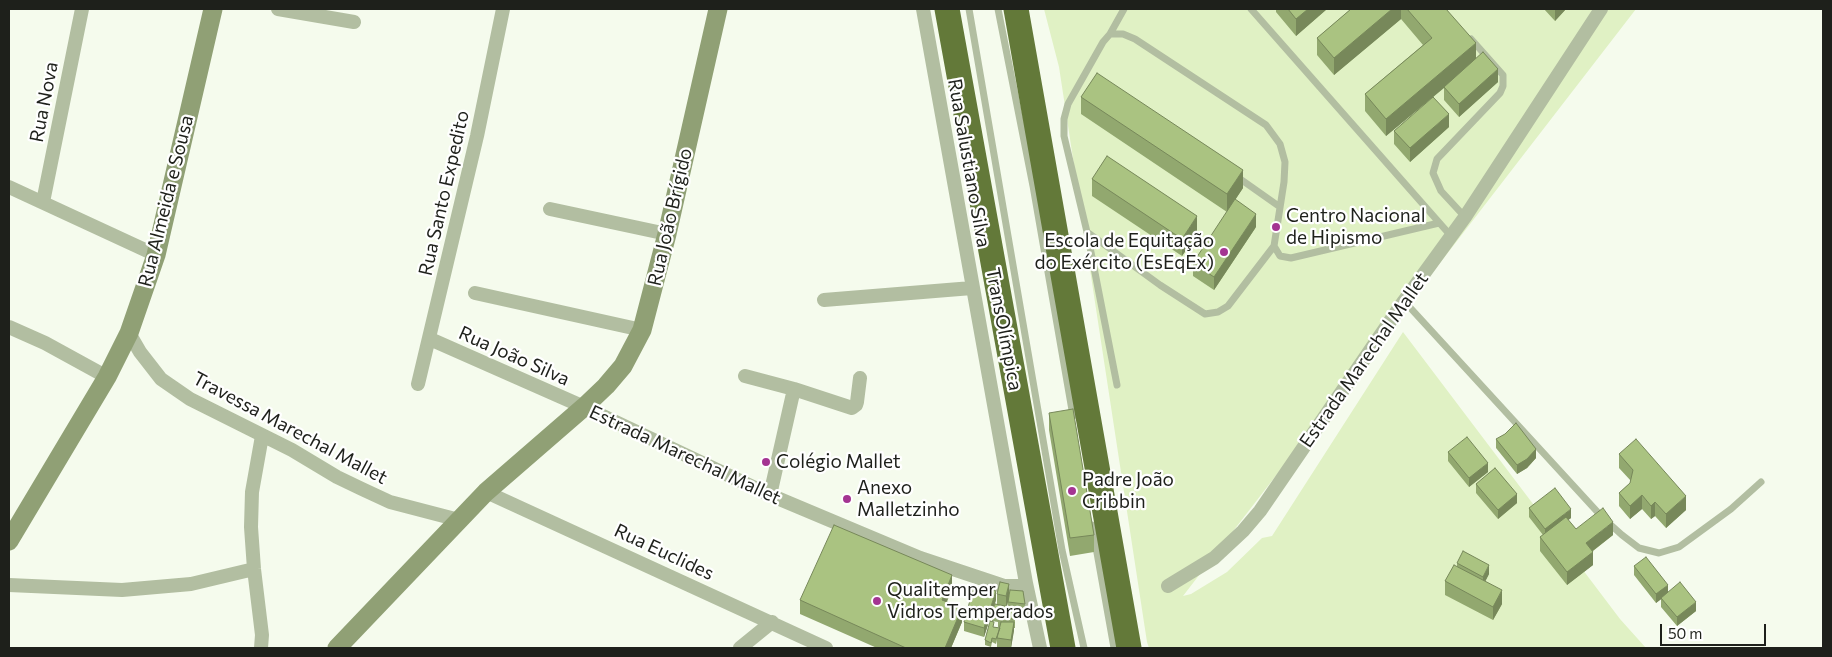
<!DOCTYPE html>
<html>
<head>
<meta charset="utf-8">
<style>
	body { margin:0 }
	#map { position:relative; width:1832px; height:657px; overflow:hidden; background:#f5fbed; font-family:Commissioner,sans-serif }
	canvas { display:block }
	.frame { position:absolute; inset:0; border:10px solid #1e201b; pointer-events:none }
	.scale { position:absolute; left:1660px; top:624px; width:106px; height:22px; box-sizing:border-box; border:2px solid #1e201b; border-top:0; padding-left:6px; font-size:15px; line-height:18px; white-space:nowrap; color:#1e201b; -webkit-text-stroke:4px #fff; paint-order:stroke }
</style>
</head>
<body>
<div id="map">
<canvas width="1832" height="657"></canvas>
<div class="frame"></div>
<div class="scale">50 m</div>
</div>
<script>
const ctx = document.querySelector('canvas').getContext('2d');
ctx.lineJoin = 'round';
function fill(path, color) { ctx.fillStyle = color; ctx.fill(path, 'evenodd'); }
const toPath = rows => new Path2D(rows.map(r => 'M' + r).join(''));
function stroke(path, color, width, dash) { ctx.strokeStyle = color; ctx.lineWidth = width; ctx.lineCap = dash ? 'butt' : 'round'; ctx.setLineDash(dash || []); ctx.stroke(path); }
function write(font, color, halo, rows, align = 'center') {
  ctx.font = font + ' Commissioner,sans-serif'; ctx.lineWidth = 4.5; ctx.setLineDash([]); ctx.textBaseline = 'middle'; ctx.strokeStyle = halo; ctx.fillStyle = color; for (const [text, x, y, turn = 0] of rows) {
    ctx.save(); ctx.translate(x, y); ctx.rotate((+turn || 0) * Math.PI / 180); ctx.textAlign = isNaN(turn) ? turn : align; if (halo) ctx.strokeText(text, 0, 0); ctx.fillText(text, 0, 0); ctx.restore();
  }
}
fill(toPath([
	[1044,9,1636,9,1183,596,1191,594,1227,572,1262,538,1272,536,1403,332,1620,619,1646,648,1149,648,1147,642,1059,67]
]), '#e0f1c4');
stroke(toPath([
	[969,9,1062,550,1084,648],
	[998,9,1033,186,1073,416],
	[1251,9,1451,236],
	[1110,34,1124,9],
	[1236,176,1280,207],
	[1465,217,1441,191,1433,173,1437,159,1500,93,1503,86,1503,75,1471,39],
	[1087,232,1160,285,1205,314,1218,312,1228,306,1274,246],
	[1404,301,1603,518,1622,535,1639,548,1659,553,1679,547,1731,509,1761,482],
	[1117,385,1087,232,1064,136,1064,119,1068,104,1103,42,1110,34,1123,34,1135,39,1266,125,1280,144,1285,162,1284,182,1274,246,1280,256,1291,258,1439,223],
	[1092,525,1114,648]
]), '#b2bea1', 7);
stroke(toPath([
	[278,9,354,22],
	[923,9,1026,583,1040,648],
	[9,187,156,255],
	[43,202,82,9],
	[550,209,667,234],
	[475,293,642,330],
	[824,300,972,288],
	[9,327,45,343,107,377],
	[129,333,140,352,161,379,190,399,292,450,337,477,362,489,390,502,459,520],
	[430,339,584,407,770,495,920,558,1004,586,1020,586,1026,583],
	[745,376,794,389,770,495],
	[418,384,477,136,503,9],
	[794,389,852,408,856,405,857,402,860,378],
	[486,492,826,648],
	[9,585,122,590,191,584,254,569],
	[1168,586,1214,558,1243,531,1260,511,1404,301,1465,217,1601,9],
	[261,648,262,635,254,569,251,527,252,492,262,436],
	[740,648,772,622]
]), '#b2bea1', 14);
stroke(toPath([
	[9,541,107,377,129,333,156,255,213,9],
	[337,648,486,492,584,407,606,386,623,366,642,330,667,234,718,9]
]), '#90a075', 19);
stroke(toPath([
	[947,9,1063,648],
	[1016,9,1129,648]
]), '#637939', 25);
fill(toPath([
	[1276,9,1327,9,1296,36,1276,12],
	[1351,9,1446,9,1476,59,1498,82,1459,117,1444,100,1444,88,1386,136,1365,111,1365,94,1423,45,1401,19,1334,75,1317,55,1317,38],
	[1544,9,1566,9,1555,21],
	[1081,97,1243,188,1227,212,1081,114],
	[1449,127,1410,162,1394,144,1394,131],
	[1092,179,1197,234,1182,256,1092,196],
	[1256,227,1214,290,1193,276,1193,263],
	[1049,413,1094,535,1094,552,1070,556,1049,430],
	[1496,439,1536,458,1527,468,1517,474,1496,448],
	[1448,452,1488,472,1469,487,1448,461],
	[1619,454,1686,510,1666,528,1655,516,1651,519,1642,509,1630,519,1619,506,1619,493,1630,483,1631,481,1619,468],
	[1476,484,1517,503,1498,519,1476,493],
	[1529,508,1571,518,1568,520,1576,529,1613,535,1593,551,1593,565,1567,585,1540,551,1540,537,1543,535,1529,517],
	[1457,563,1489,574,1485,581,1502,604,1493,620,1445,595,1445,581,1457,567],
	[1634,566,1668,593,1696,611,1677,626,1661,607,1661,599,1656,603,1634,575],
	[952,588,947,602,962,622,951,648,877,648,800,614,800,600],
	[997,594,1009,596,1025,604,1025,609,1008,606,1008,602,1007,607,1015,608,1015,628,1014,628,1011,648,997,647,997,640,996,644,992,642,991,647,985,645,985,640,994,627,1000,628,1000,627,998,627,998,622,992,621,992,611,997,604],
	[996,600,984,637,964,631,964,622]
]), '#92a86f');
fill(toPath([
	[1308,9,1327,9,1296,36,1296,19],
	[1392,9,1401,9,1401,19,1334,75,1334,58],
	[1555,9,1566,9,1555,21],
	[1476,43,1476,61,1386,136,1386,119],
	[1498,69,1498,82,1459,117,1459,104],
	[1449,114,1449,127,1410,162,1410,148],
	[1243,170,1243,188,1227,212,1227,194],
	[1256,214,1256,227,1214,290,1214,277],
	[1197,216,1197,234,1182,256,1182,239],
	[1536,449,1536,458,1527,468,1517,474,1517,465],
	[1488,463,1488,472,1469,487,1469,478],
	[1517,494,1517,503,1498,519,1498,510],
	[1642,495,1642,509,1630,519,1630,506],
	[1686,496,1686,510,1666,528,1666,514],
	[1655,502,1655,516,1651,519,1651,506],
	[1571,509,1571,518,1545,538,1545,529],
	[1613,522,1613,535,1586,556,1586,543],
	[1593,552,1593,565,1567,585,1567,572],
	[1489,565,1489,574,1483,586,1483,577],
	[952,575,952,588,942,613,942,600],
	[1009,584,1009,598,1006,609,1006,596],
	[1668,585,1668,594,1656,603,1656,594],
	[1502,590,1502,604,1493,620,1493,607],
	[996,591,996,600,984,637,984,628],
	[1696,602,1696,611,1677,626,1677,617],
	[962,608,962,622,951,648,945,648],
	[1014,622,1014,631,1011,648,1011,640]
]), '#77885a');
const building = toPath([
	[1288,9,1308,9,1296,19,1288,9],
	[1351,9,1392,9,1334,58,1317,38,1351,9],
	[1407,9,1446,9,1476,43,1386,119,1365,94,1432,38,1407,9],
	[1483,52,1498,69,1459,104,1444,87,1483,52],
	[1097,73,1243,170,1227,194,1081,97,1097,73],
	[1433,97,1449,114,1410,148,1394,131,1433,97],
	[1107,156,1197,216,1182,239,1092,179,1107,156],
	[1235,199,1256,214,1214,277,1193,263,1235,199],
	[1073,409,1094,535,1070,538,1049,413,1073,409],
	[1516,423,1536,449,1527,459,1517,465,1496,439,1505,434,1516,423],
	[1467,437,1488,463,1469,478,1448,452,1467,437],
	[1636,439,1686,496,1666,514,1655,502,1651,506,1642,495,1630,506,1619,493,1630,483,1633,470,1619,454,1636,439],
	[1495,468,1517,494,1498,510,1476,484,1495,468],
	[1555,488,1571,509,1545,529,1529,508,1555,488],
	[1603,508,1613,522,1586,543,1593,552,1567,572,1540,537,1566,517,1576,529,1603,508],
	[834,525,952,575,942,600,962,608,945,648,906,648,800,600,834,525],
	[1463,551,1489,565,1483,577,1457,563,1463,551],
	[1646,557,1668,585,1656,594,1634,566,1646,557],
	[1454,565,1502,590,1493,607,1445,581,1454,565],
	[1000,582,1009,584,1006,596,997,594,1000,582],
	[1680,582,1696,602,1677,617,1661,598,1680,582],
	[974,586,996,591,984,628,964,622,974,586],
	[1010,590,1023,591,1025,604,1008,602,1010,590],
	[995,604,1015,608,1015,619,998,618,998,613,992,611,995,604],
	[990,621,994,622,993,627,1000,628,996,639,992,638,991,643,985,640,990,621],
	[1001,622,1014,622,1011,640,997,638,1001,622]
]);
fill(building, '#aac381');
stroke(building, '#77885a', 1);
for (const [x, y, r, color] of [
	[1276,227,5,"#a43492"],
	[1224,252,5,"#a43492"],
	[766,462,5,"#a43492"],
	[1072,491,5,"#a43492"],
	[847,499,5,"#a43492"],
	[877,601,5,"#a43492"]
]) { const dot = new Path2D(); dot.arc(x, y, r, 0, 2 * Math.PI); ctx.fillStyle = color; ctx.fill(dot); stroke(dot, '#fff', 2); }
write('19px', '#1e201b', '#fff', [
	["Rua Nova",44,102,-79],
	["Rua Salustiano Silva",969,163,80],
	["Rua Santo Expedito",444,193,-77],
	["Rua Almeida e Sousa",166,201,-76],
	["Rua João Brígido",670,217,-77],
	["TransOlímpica",1004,329,79],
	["Rua João Silva",514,356,24],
	["Estrada Marechal Mallet",1364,360,-55],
	["Travessa Marechal Mallet",290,428,28],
	["Estrada Marechal Mallet",685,455,25],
	["Rua Euclides",664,552,25]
]);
write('19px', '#1e201b', '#fff', [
	["Centro Nacional",1286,216],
	["de Hipismo",1286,238],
	["Escola de Equitação",1214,241,"right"],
	["do Exército (EsEqEx)",1214,263,"right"],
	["Colégio Mallet",776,462],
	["Padre João",1082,480],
	["Cribbin",1082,502],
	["Anexo",857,488],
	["Malletzinho",857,510],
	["Qualitemper",887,590],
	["Vidros Temperados",887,612]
], 'left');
</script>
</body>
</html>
